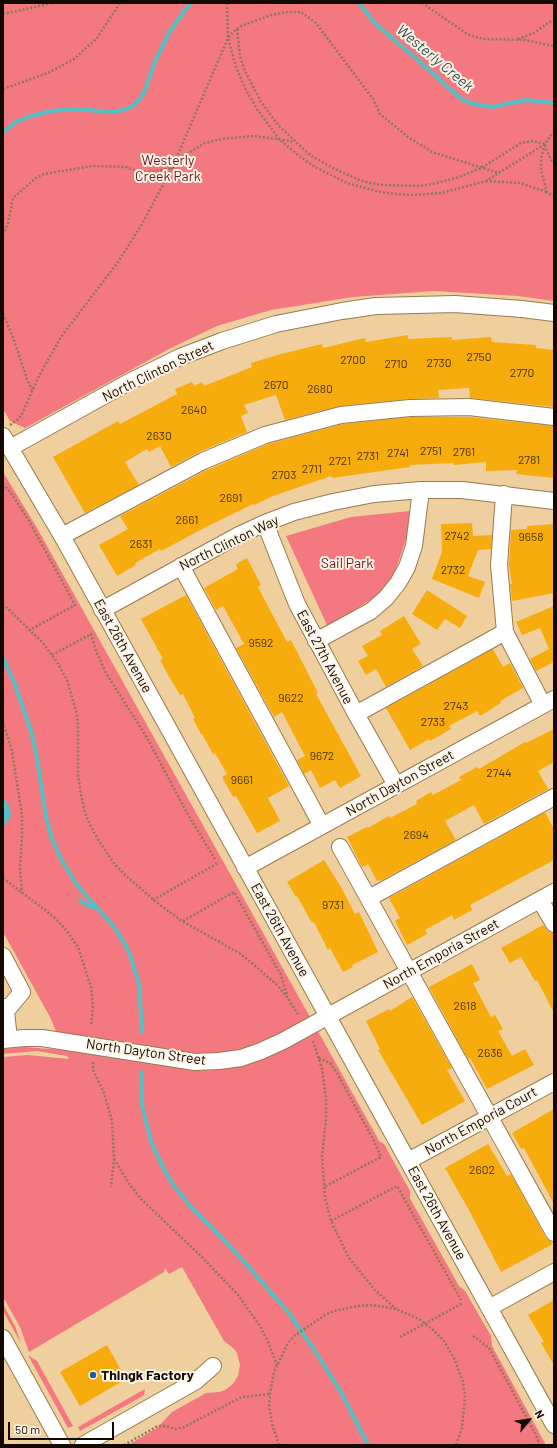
<!DOCTYPE html>
<html>
<head>
<meta charset="utf-8">
<style>
	body { margin:0 }
	#map { position:relative; width:557px; height:1448px; overflow:hidden; background:#f0cf9e; font-family:Barlow,sans-serif }
	canvas { display:block }
	.frame { position:absolute; inset:0; border:4px solid #140900; pointer-events:none }
	.north { position:absolute; left:509px; top:1400px; width:40px; height:40px; -webkit-text-stroke:3px #fef4e5; paint-order:stroke; rotate:61deg; font-size:11px; font-weight:700; line-height:16px; text-align:center; color:#140900 }
	.north::after { content:''; display:block; margin:auto; width:14px; height:18px; background:#140900; clip-path:polygon(50% 0,100% 100%,50% 72%,0 100%) }
	.scale { position:absolute; left:8px; top:1422px; width:106px; height:18px; box-sizing:border-box; border:2px solid #140900; border-top:0; padding-left:5px; font-size:12px; line-height:14px; white-space:nowrap; color:#140900; -webkit-text-stroke:3px #fef4e5; paint-order:stroke }
</style>
</head>
<body>
<div id="map">
<canvas width="557" height="1448"></canvas>
<div class="frame"></div>
<div class="north">N</div>
<div class="scale">50 m</div>
</div>
<script>
const ctx = document.querySelector('canvas').getContext('2d');
ctx.lineJoin = 'round';
function fill(path, color) { ctx.fillStyle = color; ctx.fill(path, 'evenodd'); }
const toPath = rows => new Path2D(rows.map(r => 'M' + r).join(''));
function stroke(path, color, width, dash) { ctx.strokeStyle = color; ctx.lineWidth = width; ctx.lineCap = dash ? 'butt' : 'round'; ctx.setLineDash(dash || []); ctx.stroke(path); }
function write(font, color, halo, rows, align = 'center') {
  ctx.font = font + ' Barlow,sans-serif'; ctx.lineWidth = 4; ctx.setLineDash([]); ctx.textBaseline = 'middle'; ctx.strokeStyle = halo; ctx.fillStyle = color; for (const [text, x, y, turn = 0] of rows) {
    ctx.save(); ctx.translate(x, y); ctx.rotate((+turn || 0) * Math.PI / 180); ctx.textAlign = isNaN(turn) ? turn : align; if (halo) ctx.strokeText(text, 0, 0); ctx.fillText(text, 0, 0); ctx.restore();
  }
}
fill(toPath([
	[3,3,554,3,554,301,518,296,434,291,353,297,271,310,217,326,169,349,25,428,10,421,3,409],
	[3,472,37,528,377,1137,379,1141,384,1144,410,1191,410,1198,412,1202,459,1286,465,1291,491,1336,492,1346,546,1445,128,1445,157,1428,172,1412,206,1393,219,1392,225,1390,233,1384,238,1376,240,1365,237,1353,233,1348,224,1341,182,1267,169,1274,165,1268,164,1272,29,1352,20,1327,3,1297,3,1057,28,1055,69,1059,67,1056,37,1051,3,1054,3,1049,24,1047,64,1050,50,1017,3,932],
	[410,511,408,533,394,575,381,593,345,616,327,625,286,536,351,517],
	[3,1304,15,1326,21,1343,3,1311],
	[28,1355,37,1361,73,1426,68,1428],
	[145,1389,144,1395,141,1397,80,1431,78,1427]
]), '#f37880');
fill(toPath([
	[3,798,8,804,11,814,9,820,3,826]
]), '#54c0c3');
stroke(toPath([
	[359,3,374,22,395,41,410,53,460,98,470,103,491,107,526,100,554,103],
	[3,132,16,122,28,117,50,111,76,109,112,112,123,110,133,106,140,99,145,90,155,61,170,31,184,11,191,3],
	[3,658,14,682,31,731,37,758,46,817,52,839,62,861,77,885,115,928,128,950,132,961,139,985,142,1032],
	[80,900,85,904,96,908],
	[141,1072,142,1105,147,1126,153,1147,166,1173,174,1186,191,1207,240,1257,288,1312,313,1348,341,1392,368,1445]
]), '#54c0c3', 4);
fill(toPath([
	[408,335,408,339,452,337,452,340,491,337,492,342,536,345,536,348,554,350,554,407,470,398,469,388,438,390,439,398,409,399,340,406,285,420,276,395,244,405,248,413,241,416,247,432,199,452,171,467,160,446,149,452,147,449,125,462,139,485,85,513,53,457,118,421,120,424,177,394,175,389,192,382,194,386,202,382,204,386,252,367,251,363,281,354,322,344,323,348,365,338,366,342],
	[411,417,469,417,554,426,554,478,516,474,517,470,486,471,486,462,454,465,453,463,410,465,410,467,332,478,331,476,273,496,254,505,253,504,208,526,161,551,160,549,135,563,136,565,117,576,99,545,128,529,120,516,207,470,268,444,343,424],
	[472,523,473,536,492,535,491,549,478,550,468,576,485,582,479,598,432,579,442,552,441,524],
	[554,524,554,593,512,601,510,584,512,584,509,565,511,530,527,529,527,526],
	[247,558,261,585,258,587,271,612,287,642,291,640,318,693,316,694,361,776,340,788,335,780,320,788,311,770,304,774,297,760,305,756,282,712,274,717,236,648,244,644,223,606,216,610,204,588,238,569,236,564],
	[427,590,467,616,460,628,445,619,437,630,412,614],
	[186,595,289,786,268,798,280,821,257,833,236,796,233,797,222,777,227,774,215,753,213,754,202,734,201,734,193,719,195,718,183,694,180,695,168,675,160,660,163,659,141,619],
	[554,606,554,662,536,671,530,659,549,649,540,628,522,635,516,622],
	[404,616,421,644,412,649,423,666,386,687,376,669,366,675,358,661,368,656,362,646,382,635,380,631],
	[493,649,503,667,510,663,523,688,500,701,501,703,480,716,477,711,449,726,451,729,430,741,429,739,410,750,386,708],
	[554,729,554,762,538,771,548,789,484,824,474,805,445,821,456,840,380,881,380,880,377,881,368,864,362,867,347,837,367,827,368,828,389,816,390,818,417,804,416,801,431,792,433,795,461,780,459,777,477,767,479,769,525,742,526,743],
	[545,812,554,829,554,860,470,905,472,910,454,920,452,915,425,930,427,934,407,945,395,921,400,918,389,898],
	[324,860,341,887,355,914,359,912,378,952,352,965,353,967,343,972,330,948,328,950,314,922,312,923,297,896,296,897,287,882],
	[543,925,549,932,554,934,554,1013,537,980,535,981,521,957,510,963,501,948],
	[472,964,480,980,473,983,491,1017,495,1015,503,1029,498,1031,512,1056,525,1049,534,1065,487,1089,470,1058,468,1059,429,987],
	[412,997,452,1068,447,1070,465,1101,422,1125,378,1050,380,1049,366,1021,389,1009,390,1011],
	[554,1109,554,1204,524,1148,521,1149,512,1133],
	[488,1144,507,1176,511,1174,546,1238,553,1244,501,1272,470,1212,445,1168],
	[554,1300,554,1365,541,1343,544,1342,528,1315],
	[107,1345,126,1379,80,1406,60,1372]
]), '#f5ac0c');
const minor = toPath([
	[3,436,62,536,554,1425],
	[10,448,129,382,180,357,222,341,276,324,342,311,376,306,455,304,522,309,554,313],
	[504,494,499,565,505,632,543,705],
	[265,523,297,604,356,714,396,785],
	[62,536,203,461,265,435,341,415,410,408,469,407,554,417],
	[181,566,322,826],
	[102,610,237,536,265,523,294,512,333,502,374,494,421,490,462,490,554,501],
	[316,641,371,611,386,598,398,583,407,567,414,546,421,490],
	[356,714,505,632],
	[340,847,554,1233],
	[245,868,554,699],
	[369,898,554,797],
	[540,900,554,924],
	[3,956,22,992,6,1011],
	[3,1007,6,1011,9,1039],
	[3,1040,24,1038,42,1038,195,1062,219,1061,241,1058,261,1051,283,1041,554,892],
	[408,1161,554,1082],
	[489,1308,554,1272],
	[3,1338,62,1445],
	[83,1445,196,1381,213,1366]
]);
stroke(minor, '#997a4c', 18);
stroke(toPath([
	[227,3,228,38,236,67,245,88,257,109,279,139,299,156,315,167,347,183,380,192,396,194,413,195,441,193,486,181,545,144],
	[422,3,457,27,469,35,483,39,525,40,554,46],
	[3,14,53,3],
	[237,29,240,56,244,69,261,102,278,125,310,155,331,167,357,179,370,183,382,185,420,186,433,184,459,177,481,168,521,143,533,141,545,144],
	[518,39,534,33,554,19],
	[3,89,48,73,74,59,97,38,120,3],
	[554,131,545,144,541,158,541,171,547,192,554,197],
	[545,145,551,160,554,162],
	[486,181,520,183,547,192],
	[3,235,8,223,13,198,36,178,44,174,92,166,126,167,140,172,149,172,172,168,188,153,205,143,222,139,253,136,285,140,293,142],
	[3,314,14,340,27,379,32,390],
	[10,425,16,421,21,416,39,376,61,337,118,262,142,224,172,168,228,38,233,32,241,26,268,16,285,12,301,12,316,23,373,99,380,114,408,137,432,152,499,173],
	[3,484,13,496,29,521,75,605,30,630],
	[3,604,42,642,57,662,67,680,76,711,78,724,78,775,81,795,85,813,91,827,99,841,113,862,124,874,156,902,182,921,239,953,252,963,277,985,287,997,299,1016],
	[52,655,91,634,96,651,106,673,146,736,187,813,215,859],
	[3,722,12,751,22,815,22,836,20,868,22,893],
	[3,878,54,917,66,930,78,947,91,987,93,1008,91,1026],
	[153,900,218,863],
	[183,921,234,892,281,975,287,995],
	[313,1041,322,1069,326,1098,326,1118,322,1157,325,1198,331,1221,349,1258,375,1290,396,1309],
	[319,1058,330,1063,337,1073,374,1141,381,1157,324,1187],
	[93,1062,93,1070,104,1093,112,1121,114,1159,111,1187],
	[114,1159,130,1185,142,1200,201,1256,238,1295,260,1326,268,1342,277,1365],
	[331,1221,397,1186,461,1300],
	[473,1336,489,1348,535,1433,539,1443,539,1445],
	[400,1337,463,1303],
	[124,1445,158,1426,165,1426,176,1429,184,1427,242,1397,270,1394],
	[279,1445,272,1424,269,1405,270,1394,274,1372,288,1343,294,1336,325,1315,334,1311,357,1306,372,1305,396,1309,419,1319,433,1330,444,1341,454,1358,463,1382,465,1396,462,1428,456,1445]
]), '#8f7858', 2.5, [2, 2]);
stroke(minor, '#fff', 16);
for (const [x, y, r, color] of [
	[93,1375,4,"#215daf"]
]) { const dot = new Path2D(); dot.arc(x, y, r, 0, 2 * Math.PI); ctx.fillStyle = color; ctx.fill(dot); stroke(dot, '#fef4e5', 1.5); }
write('12px', '#4c3203', null, [
	["2750",479,357],
	["2700",353,360],
	["2730",439,363],
	["2710",396,364],
	["2770",522,373],
	["2670",276,385],
	["2680",320,389],
	["2640",194,410],
	["2630",159,436],
	["2751",431,451],
	["2761",464,452],
	["2741",398,453],
	["2731",368,456],
	["2781",529,460],
	["2721",340,461],
	["2711",312,469],
	["2703",284,475],
	["2691",231,498],
	["2661",187,520],
	["2742",457,536],
	["9658",531,537],
	["2631",141,544],
	["2732",453,570],
	["9592",261,643],
	["9622",291,698],
	["2743",456,706],
	["2733",433,722],
	["9672",322,756],
	["2744",499,773],
	["9661",242,780],
	["2694",416,835],
	["9731",333,905],
	["2618",465,1006],
	["2636",490,1053],
	["2602",482,1170]
]);
write('14px', '#691522', '#fef4e5', [
	["Westerly",168,160],
	["Creek Park",168,176],
	["Sail Park",347,563]
]);
write('14px', '#140900', '#fef4e5', [
	["North Clinton Street",158,371,-26],
	["North Clinton Way",229,543,-26],
	["East 26th Avenue",123,646,61],
	["East 27th Avenue",325,657,62],
	["North Dayton Street",400,783,-29],
	["East 26th Avenue",280,930,61],
	["North Emporia Street",441,954,-29],
	["North Dayton Street",146,1052,8],
	["North Emporia Court",481,1121,-29],
	["East 26th Avenue",437,1213,61]
]);
write('bold 14px', '#140900', '#fef4e5', [
	["Thingk Factory",101,1375]
], 'left');
write('italic 15px', '#305152', '#fef4e5', [
	["Westerly Creek",435,58,40]
]);
</script>
</body>
</html>
